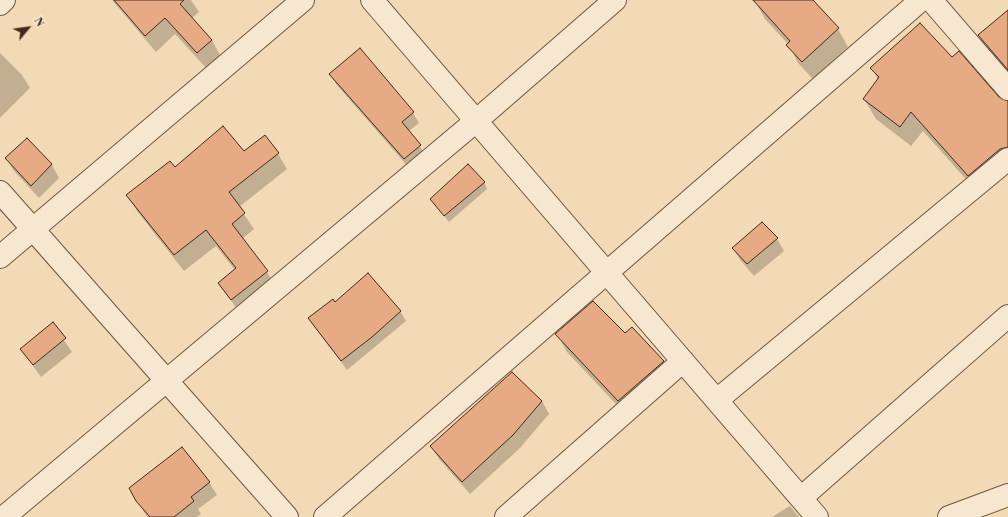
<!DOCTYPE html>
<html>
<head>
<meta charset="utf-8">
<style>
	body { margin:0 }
	#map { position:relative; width:1008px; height:517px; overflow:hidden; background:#f3dab6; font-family:"Libre Bodoni",serif }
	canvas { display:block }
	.north { position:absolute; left:8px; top:8px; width:40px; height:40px; -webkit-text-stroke:3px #f7e7d0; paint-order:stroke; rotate:61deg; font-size:11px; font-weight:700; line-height:16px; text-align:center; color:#422a1d }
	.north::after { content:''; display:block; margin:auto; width:14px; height:18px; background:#422a1d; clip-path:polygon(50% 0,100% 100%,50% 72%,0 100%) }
</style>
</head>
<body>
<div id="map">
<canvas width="1008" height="517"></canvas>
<div class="north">N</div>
</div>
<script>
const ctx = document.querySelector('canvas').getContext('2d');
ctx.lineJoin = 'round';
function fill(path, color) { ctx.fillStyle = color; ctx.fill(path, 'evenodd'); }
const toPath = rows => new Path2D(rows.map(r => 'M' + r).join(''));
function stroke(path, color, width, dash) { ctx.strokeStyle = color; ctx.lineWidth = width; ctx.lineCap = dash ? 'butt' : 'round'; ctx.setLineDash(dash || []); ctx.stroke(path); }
fill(toPath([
	[112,0,191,0,199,12,192,18,212,40,221,57,208,70,175,34,156,52],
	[757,0,811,0,838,29,848,47,813,79,798,63,789,45,765,19,755,1],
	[1008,11,1008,75,990,55,979,35],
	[359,50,413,113,419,123,409,131,426,155,410,169,336,84,330,74],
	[0,53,22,75,30,88,0,118],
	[952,58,998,98,1008,102,1008,172,980,195,923,131,911,146,876,119,864,99,878,80,872,68],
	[27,139,52,165,59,178,39,198,14,171,6,158],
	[244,153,278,154,287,169,239,207,254,229,242,239,267,272,276,287,241,315,219,283,235,270,216,246,184,271,137,211,128,195,175,168],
	[484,182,487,189,449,222,431,199],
	[777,239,784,251,754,276,741,261,733,248],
	[335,304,400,311,406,321,347,370,309,319],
	[53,324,72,352,41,377,21,349],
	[557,334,663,362,674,379,629,418,567,352],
	[542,401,549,414,520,448,470,494,439,459,431,446],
	[209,482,217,495,198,509,201,514,197,517,147,517,137,500],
	[790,506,799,517,772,517]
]), '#0003');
const building = toPath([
	[114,0,184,0,180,4,212,40,197,53,165,18,145,36,114,0],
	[753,0,813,0,839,28,802,62,786,45,790,41,753,0],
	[1008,10,1008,70,978,35,1008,10],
	[920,23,952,57,959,51,999,97,1008,101,1008,147,1000,149,968,176,911,112,900,127,863,99,879,77,870,68,920,23],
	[360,48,414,112,402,122,421,145,404,159,329,74,360,48],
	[223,126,244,151,265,135,279,153,229,192,245,213,232,224,268,271,231,300,218,283,236,268,206,230,174,255,126,195,170,161,175,167,223,126],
	[27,138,52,164,31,186,5,158,27,138],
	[468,164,485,182,444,216,430,199,468,164],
	[762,222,778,238,747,264,732,248,762,222],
	[368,273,401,311,372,337,341,361,308,318,333,299,335,302,368,273],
	[593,301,625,333,632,327,664,361,618,401,555,334,593,301],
	[53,322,66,338,33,365,20,349,53,322],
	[512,372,542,401,513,435,462,482,430,446,512,372],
	[182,447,210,482,191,497,194,501,174,517,150,517,136,501,129,488,182,447]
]);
fill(building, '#e6ab85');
stroke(building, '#422a1d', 1);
const minor = toPath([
	[372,0,817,517],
	[931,0,1008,89],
	[0,4,4,0],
	[0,192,287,517],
	[0,257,303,0],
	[717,400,1008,159],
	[801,498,1008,316],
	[4,517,476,121,615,0],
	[325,517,921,0],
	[506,517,683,361],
	[949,517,1008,495]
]);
stroke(minor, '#6e5643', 24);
stroke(minor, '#f7e7d0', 22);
</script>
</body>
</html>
